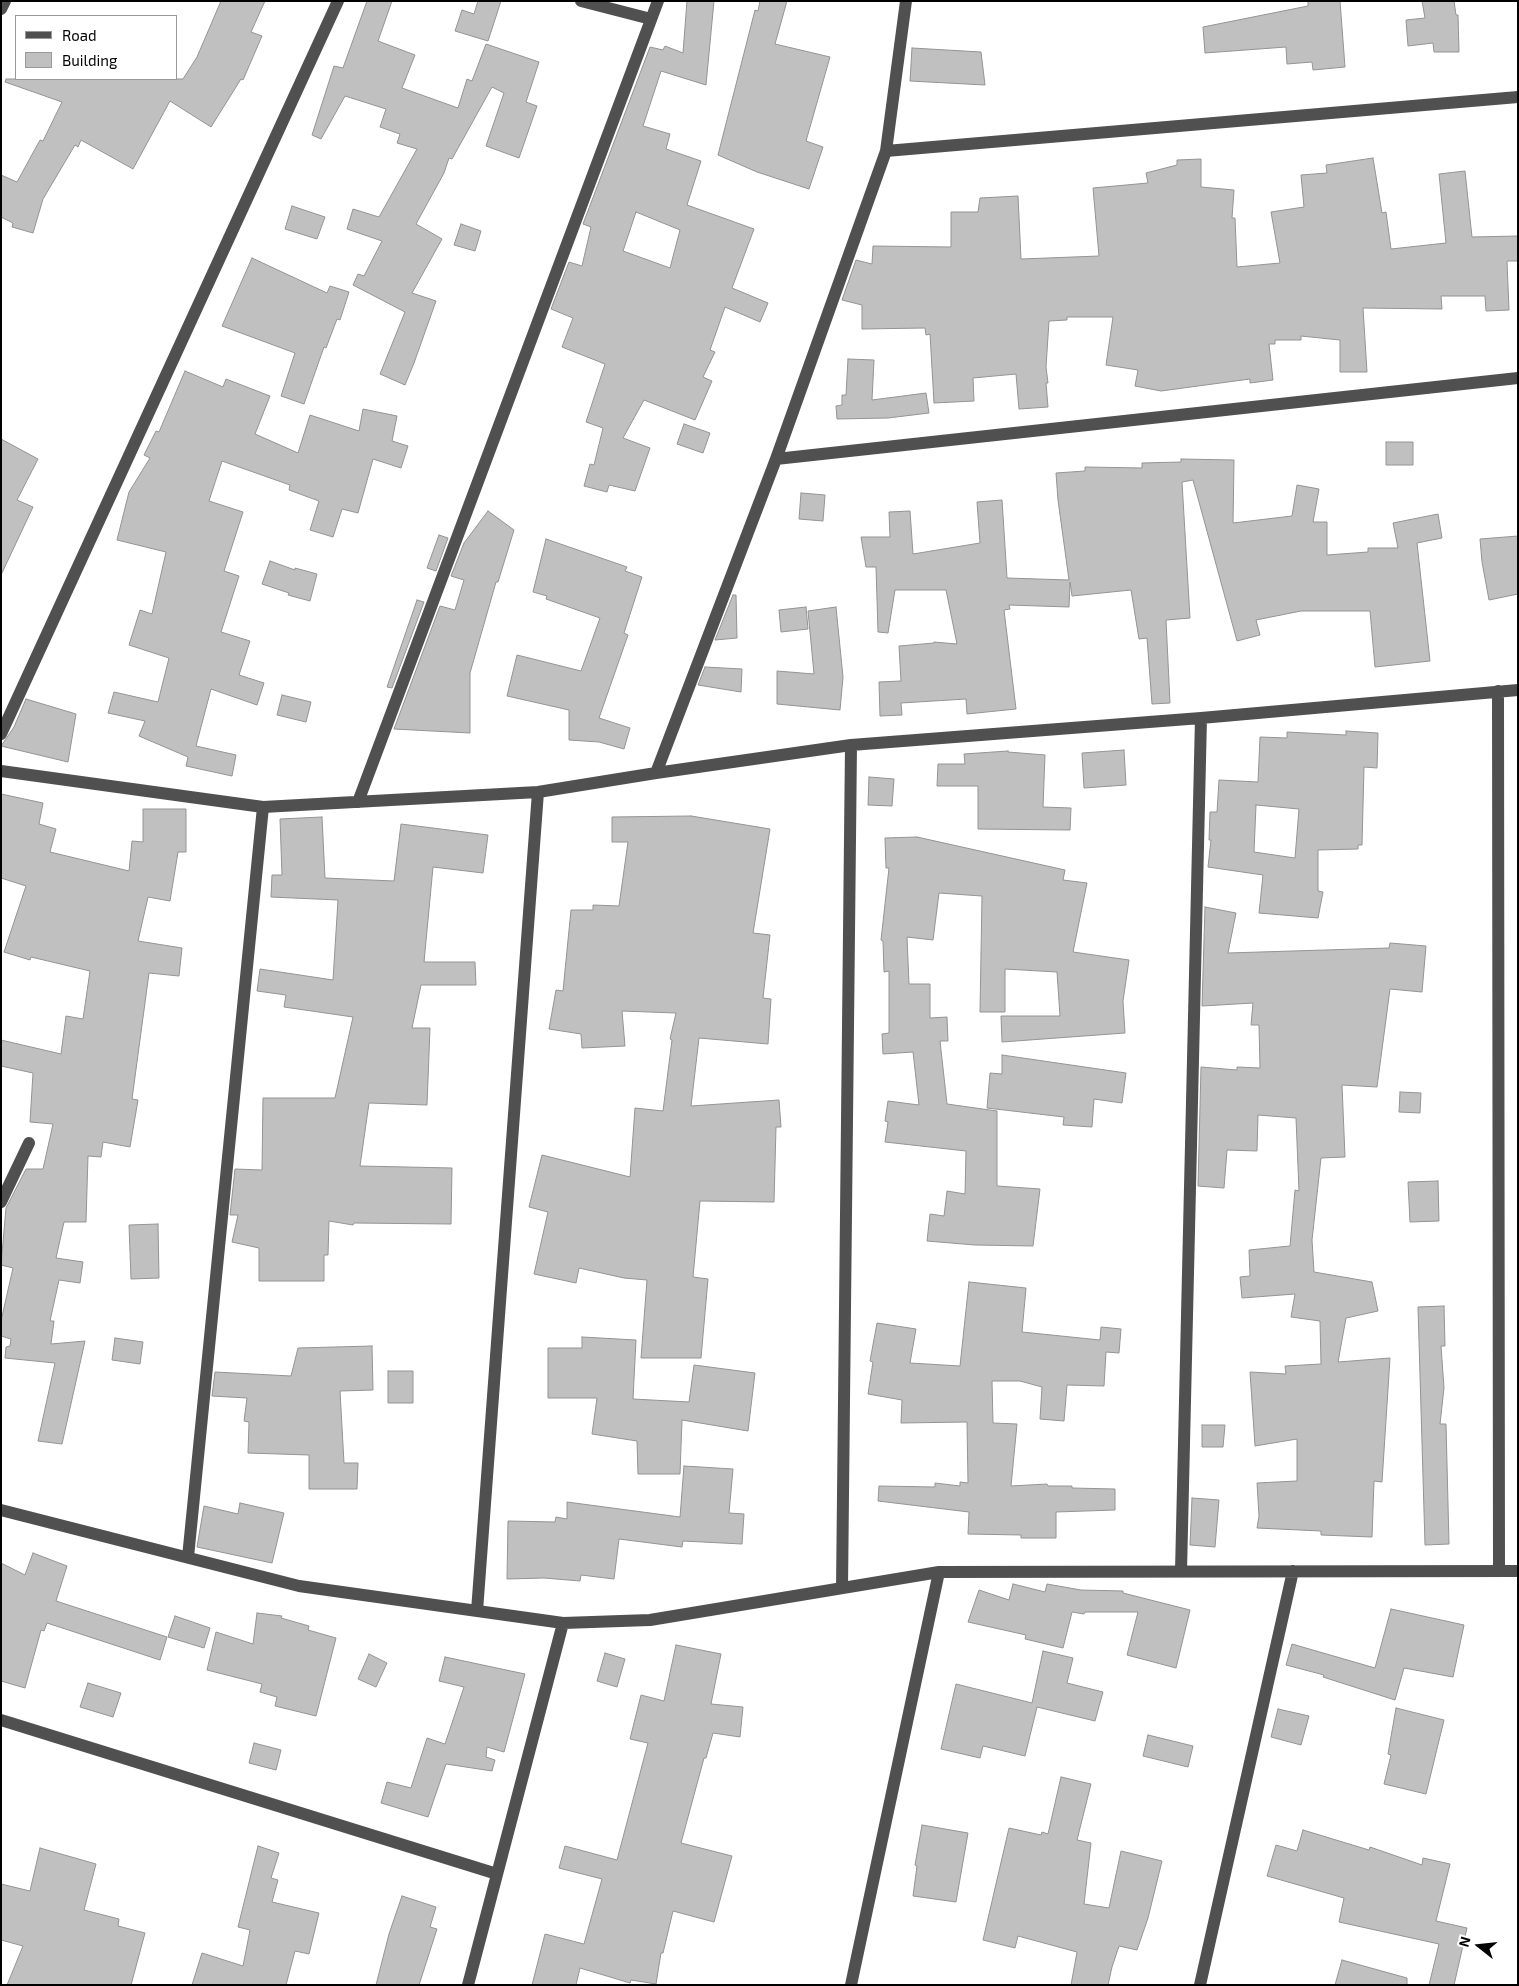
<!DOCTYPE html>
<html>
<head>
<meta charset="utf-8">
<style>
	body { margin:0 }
	#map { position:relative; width:1519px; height:1986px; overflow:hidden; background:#fff; font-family:"Exo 2",sans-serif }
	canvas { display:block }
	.frame { position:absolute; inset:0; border:2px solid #000; pointer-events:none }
	.legend { position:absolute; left:15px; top:15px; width:162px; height:65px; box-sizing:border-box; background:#fff; border:1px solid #999; margin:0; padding:6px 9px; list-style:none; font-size:15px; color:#000 }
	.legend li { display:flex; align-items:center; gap:10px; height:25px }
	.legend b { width:25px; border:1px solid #999 }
	.north { position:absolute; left:1454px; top:1921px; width:50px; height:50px; -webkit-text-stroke:4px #fff; paint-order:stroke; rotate:286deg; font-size:14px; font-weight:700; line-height:20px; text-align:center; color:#000 }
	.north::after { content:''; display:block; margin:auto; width:18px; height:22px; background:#000; clip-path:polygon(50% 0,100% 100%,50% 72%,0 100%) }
</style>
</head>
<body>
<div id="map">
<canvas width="1519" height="1986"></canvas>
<div class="frame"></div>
<ul class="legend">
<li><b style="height:6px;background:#505050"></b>Road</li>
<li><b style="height:14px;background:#c0c0c0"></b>Building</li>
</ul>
<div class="north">N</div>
</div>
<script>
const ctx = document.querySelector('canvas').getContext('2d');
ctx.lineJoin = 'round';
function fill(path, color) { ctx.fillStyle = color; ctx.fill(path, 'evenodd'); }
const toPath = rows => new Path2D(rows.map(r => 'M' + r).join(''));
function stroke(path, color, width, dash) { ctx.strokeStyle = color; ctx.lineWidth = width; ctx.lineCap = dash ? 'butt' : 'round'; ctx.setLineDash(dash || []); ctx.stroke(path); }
const building = toPath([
	[221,1,265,1,251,32,262,36,243,80,241,79,211,127,170,101,133,169,81,140,78,147,75,145,43,199,33,233,12,227,13,223,1,217,1,175,17,182,40,140,43,141,62,102,5,82,6,79,183,79,197,57,221,1],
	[367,1,392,1,378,41,415,55,402,88,458,108,467,79,472,81,486,44,539,62,526,102,537,106,519,158,486,146,504,93,492,87,452,159,449,158,444,173,416,224,442,239,412,293,436,301,414,363,405,385,380,374,405,312,353,285,358,274,364,276,382,241,347,229,353,209,379,217,417,149,397,143,400,134,380,127,386,109,345,96,321,139,312,135,334,66,343,68,367,1],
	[478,1,501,1,488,41,455,31,462,10,474,14,478,1],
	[687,1,714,1,706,85,661,71,643,126,670,134,666,149,701,161,687,205,754,229,732,288,768,303,760,322,725,307,710,350,715,352,703,377,712,381,695,420,644,400,623,438,650,448,635,491,609,485,607,492,584,486,590,464,594,465,603,428,586,422,605,364,562,347,573,318,551,309,569,262,582,266,591,227,583,224,650,47,663,50,665,46,683,53,687,1],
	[636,212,680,230,670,268,623,251,636,212],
	[760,1,787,1,775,44,830,57,806,141,823,147,809,189,757,172,718,155,755,10,758,11,760,1],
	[1308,1,1340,1,1345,67,1313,70,1312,62,1287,64,1286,47,1205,53,1203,27,1308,6,1308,1],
	[1422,1,1454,1,1456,15,1458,15,1459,52,1434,52,1433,43,1408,46,1406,20,1425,18,1422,1],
	[912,48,981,52,985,85,910,81,912,48],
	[1373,158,1382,213,1386,212,1391,249,1446,243,1439,174,1465,171,1472,237,1518,236,1518,261,1507,261,1509,310,1486,311,1485,296,1441,296,1442,309,1363,308,1367,372,1340,372,1340,340,1301,336,1301,340,1275,340,1275,344,1269,344,1273,380,1250,383,1250,379,1161,391,1135,386,1138,370,1106,365,1113,317,1067,317,1067,320,1049,321,1046,367,1048,383,1046,383,1048,407,1019,409,1016,374,973,378,974,401,934,403,930,334,926,335,925,328,862,329,862,305,842,300,856,260,872,264,873,246,951,247,951,212,978,212,980,198,1018,196,1021,259,1099,256,1093,188,1148,183,1146,173,1177,165,1177,160,1201,159,1201,187,1234,190,1232,218,1235,218,1237,267,1280,263,1271,212,1304,207,1301,175,1327,173,1326,165,1373,158],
	[292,206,325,217,317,239,285,229,292,206],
	[461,224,481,231,475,251,454,245,461,224],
	[252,258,327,293,330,286,349,292,340,320,337,319,326,348,324,347,304,404,281,396,295,353,222,326,252,258],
	[848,359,874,360,872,400,926,393,929,413,888,418,837,419,836,406,842,405,842,395,846,395,848,359],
	[185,371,223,387,226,379,270,396,255,434,298,453,310,415,359,431,363,409,397,416,392,441,408,446,401,468,373,459,358,513,342,509,333,537,310,530,319,501,289,490,290,485,222,461,209,501,243,512,224,571,239,576,221,632,250,641,239,675,264,683,257,705,211,689,196,746,236,755,232,776,186,766,188,757,139,736,145,721,108,713,114,692,158,702,169,658,129,645,140,610,152,614,166,552,117,540,129,492,150,458,144,455,156,431,159,432,185,371],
	[684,424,710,433,703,453,677,444,684,424],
	[1,439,38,459,17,500,33,507,1,575,1,439],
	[1386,442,1413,442,1413,465,1386,465,1386,442],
	[1181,459,1234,460,1233,523,1292,516,1297,485,1319,489,1313,522,1327,522,1327,555,1368,552,1368,548,1398,548,1393,523,1438,514,1442,538,1417,543,1430,661,1375,667,1370,611,1301,611,1256,620,1260,635,1237,641,1193,480,1182,482,1190,618,1166,620,1170,703,1152,704,1147,638,1139,639,1131,590,1072,596,1070,582,1069,607,1009,605,1010,609,1004,610,1016,709,967,714,966,699,901,703,902,715,880,716,879,682,901,681,899,646,934,643,934,642,957,644,946,590,895,590,888,633,878,632,876,567,866,567,861,537,890,537,889,512,910,511,913,554,980,543,977,502,1002,500,1007,578,1069,580,1058,500,1056,473,1085,471,1085,467,1142,468,1142,463,1181,462,1181,459],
	[801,493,825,495,823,521,799,519,801,493],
	[488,511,514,530,498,582,496,582,470,673,470,733,394,729,440,606,455,610,464,580,451,576,464,543,488,511],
	[439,535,448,538,436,571,427,568,439,535],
	[1518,536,1518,594,1489,600,1482,562,1480,539,1518,536],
	[546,539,627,567,625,571,642,577,624,633,628,635,599,718,630,728,624,749,599,742,569,740,569,710,507,696,517,655,581,671,600,618,546,599,547,596,533,592,546,539],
	[270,561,295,570,295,568,317,574,310,601,288,595,289,593,262,584,270,561],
	[733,595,736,595,737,638,715,640,733,595],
	[417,600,424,602,392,688,387,687,417,600],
	[806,607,808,629,781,632,779,610,806,607],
	[836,607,843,677,840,710,777,704,777,671,814,674,808,611,836,607],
	[705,667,742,669,741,692,698,685,705,667],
	[282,695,311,702,306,722,277,715,282,695],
	[26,699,76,714,68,762,1,746,14,727,26,699],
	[1346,731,1378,733,1377,768,1364,767,1362,845,1358,845,1358,849,1318,850,1318,891,1323,892,1318,918,1259,913,1263,875,1208,867,1211,840,1209,840,1210,812,1217,812,1219,780,1258,782,1260,737,1287,738,1287,732,1346,735,1346,731],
	[1256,805,1299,809,1295,858,1254,852,1256,805],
	[1124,750,1126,785,1084,788,1082,753,1124,750],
	[1008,751,1008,752,1045,755,1043,807,1071,808,1070,830,978,829,978,786,937,786,938,764,965,764,964,754,1008,751],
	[869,777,894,779,892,806,868,805,869,777],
	[1,794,43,803,39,824,56,829,50,852,129,871,132,841,143,842,143,809,186,809,186,852,178,852,170,901,148,897,138,941,182,948,179,976,149,973,132,1099,138,1100,130,1147,103,1142,101,1157,88,1156,86,1222,64,1222,56,1258,83,1262,80,1283,59,1280,50,1321,54,1321,51,1344,85,1341,62,1444,38,1441,55,1363,5,1358,6,1347,10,1346,11,1339,1,1336,1,1321,13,1268,1,1265,6,1208,26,1169,43,1169,53,1124,30,1122,33,1073,1,1066,1,1040,61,1054,66,1016,83,1019,90,971,31,957,30,960,4,952,26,886,1,878,1,794],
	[691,816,770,829,753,933,770,935,763,998,771,999,768,1044,699,1038,691,1106,779,1100,781,1127,776,1127,774,1202,700,1201,693,1277,708,1279,701,1358,641,1358,647,1280,624,1278,579,1268,576,1283,534,1274,548,1212,529,1207,542,1155,630,1177,635,1108,663,1111,672,1040,670,1039,676,1013,622,1011,625,1046,582,1048,581,1034,549,1029,556,990,563,991,571,910,593,910,593,905,619,906,628,842,612,842,612,817,691,816],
	[322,817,325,878,394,881,401,824,488,835,483,873,433,867,424,962,475,962,476,985,421,985,412,1028,430,1028,427,1105,369,1103,360,1166,452,1168,451,1224,354,1223,353,1225,329,1221,328,1255,324,1255,324,1281,259,1281,259,1248,232,1242,238,1215,230,1215,235,1169,262,1170,263,1098,335,1098,353,1017,284,1007,286,995,257,991,260,969,333,980,338,900,271,897,272,875,282,875,280,819,322,817],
	[917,837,1065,870,1063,880,1087,883,1073,952,1129,960,1123,1001,1125,1033,1002,1042,1001,1016,1060,1016,1057,972,1005,969,1005,1012,980,1012,982,896,939,893,933,940,907,937,909,984,930,984,930,1018,947,1017,948,1041,940,1041,947,1104,997,1111,997,1186,1040,1189,1033,1246,975,1245,927,1241,930,1214,944,1216,947,1191,965,1194,966,1151,885,1142,888,1122,885,1121,888,1101,919,1105,913,1052,883,1054,882,1034,889,1033,889,971,884,972,883,941,881,940,889,868,886,868,885,838,917,837],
	[1205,907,1236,913,1228,953,1389,948,1390,943,1426,946,1422,992,1390,989,1377,1087,1342,1085,1345,1157,1321,1158,1312,1240,1314,1272,1372,1282,1378,1311,1346,1318,1338,1362,1390,1358,1382,1482,1374,1481,1372,1537,1321,1535,1321,1531,1257,1528,1259,1516,1257,1483,1297,1481,1297,1439,1255,1446,1250,1372,1286,1374,1285,1366,1321,1364,1320,1321,1291,1317,1295,1294,1242,1298,1240,1277,1250,1276,1249,1250,1290,1246,1295,1190,1299,1191,1296,1118,1258,1115,1257,1151,1227,1150,1224,1188,1198,1186,1201,1067,1237,1070,1237,1067,1260,1068,1259,1025,1251,1025,1253,1003,1202,1006,1205,907],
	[1002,1055,1126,1073,1122,1103,1094,1099,1092,1127,1063,1125,1064,1117,987,1108,990,1073,1002,1074,1002,1055],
	[1400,1092,1421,1093,1420,1113,1399,1112,1400,1092],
	[1438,1181,1439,1221,1410,1222,1408,1182,1438,1181],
	[158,1224,159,1278,131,1279,129,1225,158,1224],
	[969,1282,1026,1288,1022,1332,1100,1340,1101,1327,1121,1329,1119,1353,1106,1352,1104,1386,1067,1385,1064,1421,1040,1419,1042,1387,1020,1381,992,1381,993,1423,1017,1424,1011,1486,1047,1484,1048,1486,1072,1486,1072,1488,1115,1489,1115,1510,1056,1512,1056,1538,1021,1538,1021,1535,968,1534,969,1512,878,1501,879,1486,935,1487,935,1483,960,1486,960,1482,968,1483,967,1422,901,1423,902,1400,868,1394,873,1362,870,1361,877,1323,916,1329,910,1363,960,1366,969,1282],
	[1444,1306,1445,1346,1441,1346,1444,1388,1440,1424,1446,1424,1449,1544,1425,1545,1418,1307,1444,1306],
	[582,1337,636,1340,633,1399,689,1402,694,1365,755,1373,748,1431,682,1420,680,1474,638,1474,637,1441,592,1434,597,1398,548,1398,548,1348,582,1348,582,1337],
	[115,1338,143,1342,140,1364,112,1360,115,1338],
	[372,1346,373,1390,340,1391,344,1463,358,1463,357,1489,309,1489,309,1455,248,1453,249,1422,244,1421,247,1398,212,1396,215,1372,291,1376,298,1348,372,1346],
	[388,1371,413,1371,413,1403,388,1403,388,1371],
	[1202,1425,1225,1425,1223,1447,1202,1447,1202,1425],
	[684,1466,733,1469,729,1513,744,1514,742,1544,683,1541,682,1547,619,1539,614,1579,581,1575,580,1581,544,1578,507,1579,508,1521,555,1522,556,1517,567,1519,567,1502,680,1517,684,1466],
	[1192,1498,1219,1500,1215,1547,1190,1545,1192,1498],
	[240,1503,284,1513,272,1563,197,1547,204,1506,238,1514,240,1503],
	[33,1553,67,1566,56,1601,167,1637,160,1660,47,1623,44,1631,41,1630,25,1688,1,1681,1,1563,25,1575,33,1553],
	[1013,1584,1045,1592,1047,1584,1081,1590,1123,1591,1123,1593,1190,1610,1176,1668,1127,1655,1138,1612,1085,1612,1084,1614,1072,1612,1063,1648,1025,1639,1026,1635,968,1622,979,1590,1009,1600,1013,1584],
	[1391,1609,1464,1625,1453,1677,1404,1668,1395,1700,1323,1677,1324,1675,1286,1665,1292,1644,1375,1668,1391,1609],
	[257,1613,282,1616,281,1618,309,1626,308,1630,336,1638,316,1716,275,1706,277,1697,260,1692,262,1684,207,1670,216,1632,253,1644,257,1613],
	[175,1616,210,1628,204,1648,168,1637,175,1616],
	[676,1645,721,1654,711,1704,743,1707,740,1737,713,1733,706,1758,704,1758,681,1843,732,1856,714,1922,673,1911,663,1953,661,1953,656,1984,631,1980,630,1983,580,1968,576,1985,532,1985,545,1934,584,1944,602,1879,559,1868,565,1846,617,1860,648,1743,630,1739,641,1695,664,1701,676,1645],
	[1043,1651,1073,1658,1067,1683,1103,1692,1095,1721,1037,1707,1025,1756,983,1746,980,1758,941,1749,956,1684,1032,1703,1043,1651],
	[605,1653,625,1659,617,1687,597,1681,605,1653],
	[369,1654,387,1663,376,1687,358,1679,369,1654],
	[445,1657,525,1674,504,1752,487,1747,486,1757,495,1760,492,1771,446,1764,428,1817,381,1803,387,1782,411,1788,427,1738,445,1744,464,1687,439,1681,445,1657],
	[88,1683,121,1693,113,1717,80,1707,88,1683],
	[1396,1708,1444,1720,1426,1794,1384,1784,1391,1755,1388,1754,1396,1708],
	[1278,1709,1309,1716,1301,1745,1271,1737,1278,1709],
	[1148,1735,1193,1746,1188,1767,1143,1756,1148,1735],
	[254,1743,281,1750,276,1770,249,1763,254,1743],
	[1061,1777,1091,1784,1077,1840,1091,1843,1084,1904,1109,1908,1121,1851,1162,1861,1148,1918,1137,1950,1119,1946,1112,1967,1108,1985,1071,1985,1077,1952,1018,1936,1015,1948,983,1940,1009,1828,1041,1835,1042,1832,1048,1834,1061,1777],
	[922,1825,968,1833,956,1902,913,1896,917,1866,915,1865,922,1825],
	[1303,1830,1369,1850,1370,1847,1422,1865,1423,1858,1450,1864,1436,1921,1467,1928,1454,1985,1429,1985,1439,1944,1339,1922,1344,1898,1267,1876,1276,1845,1297,1851,1303,1830],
	[258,1846,279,1853,271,1878,278,1880,272,1902,319,1913,309,1954,295,1951,286,1985,192,1985,202,1953,243,1966,250,1930,238,1927,258,1846],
	[40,1848,96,1864,84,1910,119,1919,118,1926,145,1933,131,1985,7,1985,23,1946,1,1940,1,1884,30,1891,40,1848],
	[402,1896,436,1907,430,1927,437,1929,419,1985,376,1985,389,1934,402,1896],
	[1342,1960,1407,1978,1407,1985,1335,1985,1342,1960]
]);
fill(building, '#c0c0c0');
stroke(building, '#949494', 1);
stroke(toPath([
	[581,1,651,19],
	[1,9,5,1],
	[886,151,1518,97],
	[776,459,1518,378],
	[1498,691,1499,1571],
	[1,734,338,1],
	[1,771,263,807,538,792,656,773,851,745,1201,718,1518,690],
	[656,773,776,459,886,151,906,1],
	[358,802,658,1],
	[1,1202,29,1143],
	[1,1510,299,1586,563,1623,650,1620,939,1572,1518,1571],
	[188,1557,263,807],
	[1181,1571,1201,718],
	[842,1588,851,745],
	[477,1611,538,792],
	[1,1720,497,1874],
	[468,1985,563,1623],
	[851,1985,939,1572],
	[1200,1985,1293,1571]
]), '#505050', 12);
</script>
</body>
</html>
